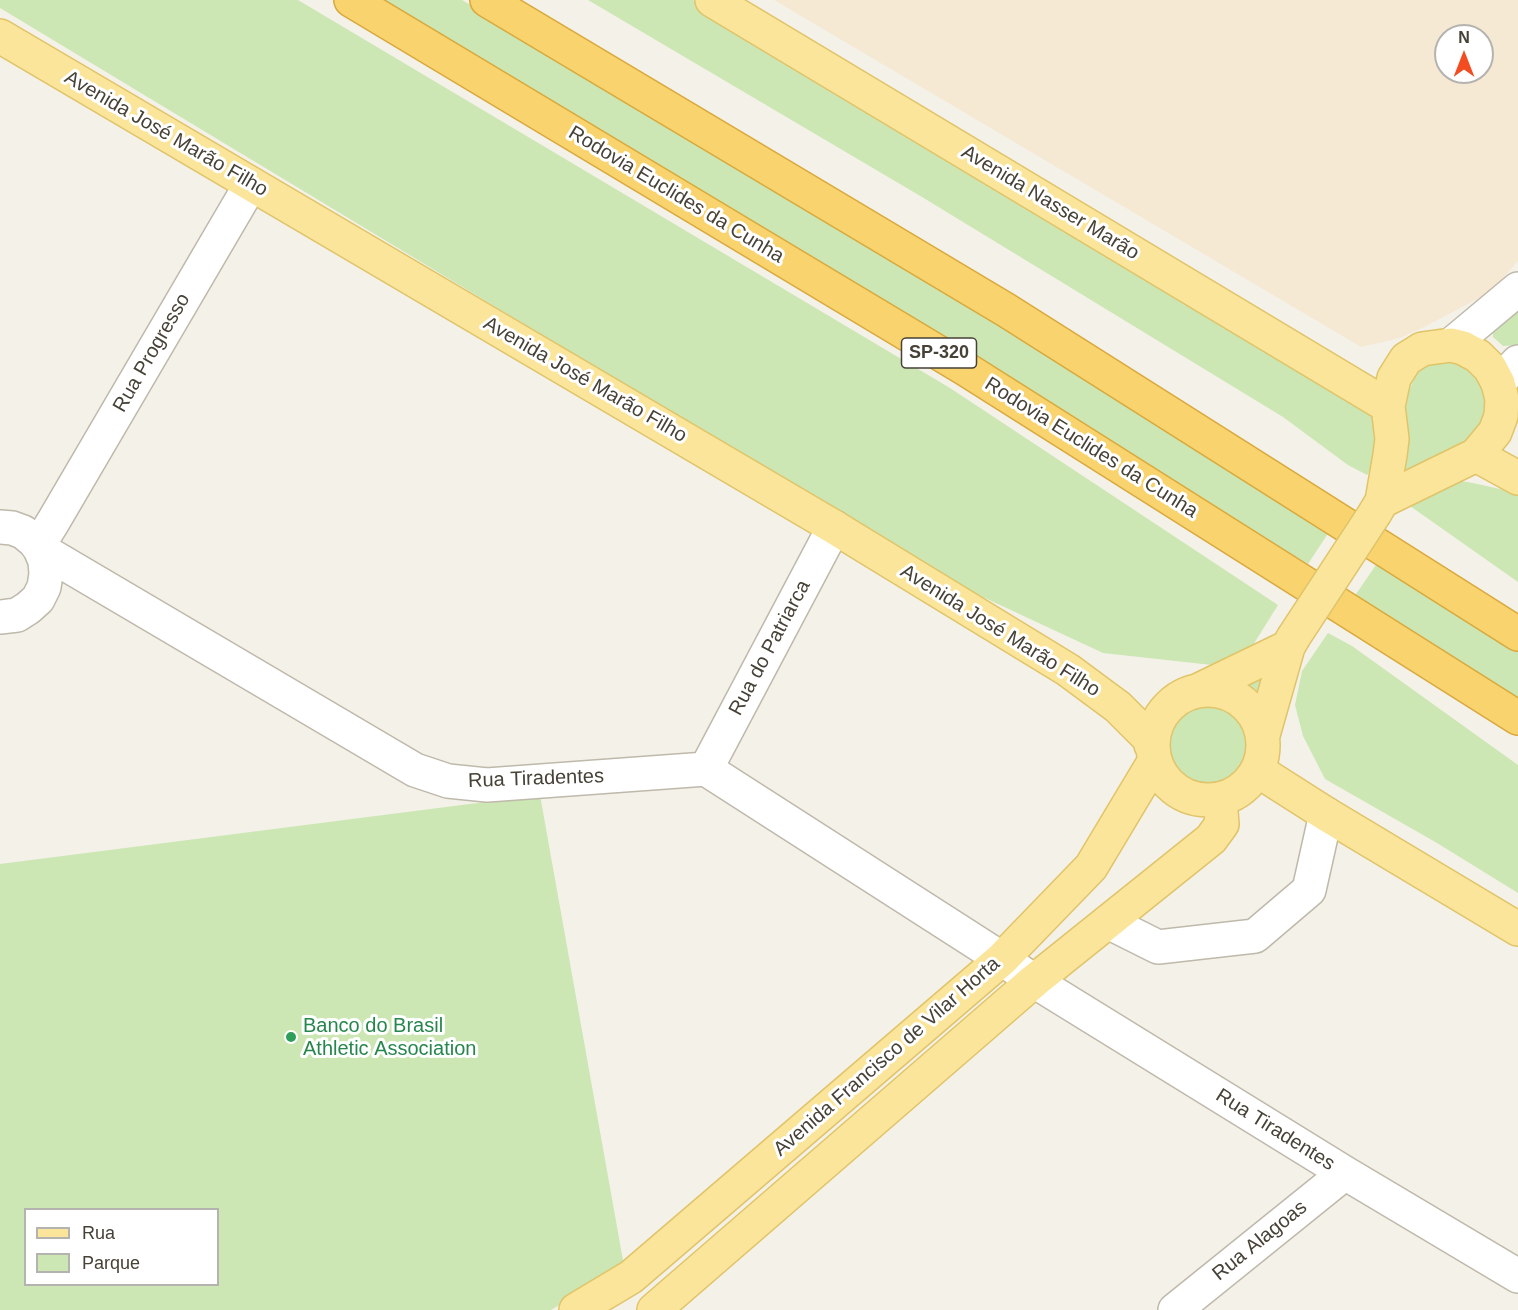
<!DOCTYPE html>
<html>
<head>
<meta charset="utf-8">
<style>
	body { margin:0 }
	#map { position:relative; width:1518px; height:1310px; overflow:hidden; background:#f4f1e9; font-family:Arial,sans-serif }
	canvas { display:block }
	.legend { position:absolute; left:24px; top:1208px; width:195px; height:78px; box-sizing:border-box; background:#fff; border:2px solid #b5b3af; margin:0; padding:8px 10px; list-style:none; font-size:18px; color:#474237 }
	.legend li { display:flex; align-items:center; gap:12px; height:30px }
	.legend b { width:30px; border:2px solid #b5b3af }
	.north { position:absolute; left:1434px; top:24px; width:60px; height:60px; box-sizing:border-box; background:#fff; border:2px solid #b5b3af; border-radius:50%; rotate:0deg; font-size:16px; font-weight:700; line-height:24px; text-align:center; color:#474237 }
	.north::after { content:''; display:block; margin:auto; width:21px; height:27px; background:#f34c20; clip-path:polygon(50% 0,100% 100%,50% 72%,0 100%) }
</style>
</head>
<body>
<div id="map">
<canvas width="1518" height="1310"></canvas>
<ul class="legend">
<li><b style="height:8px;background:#fbe59a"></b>Rua</li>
<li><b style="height:16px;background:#cce7b3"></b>Parque</li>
</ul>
<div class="north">N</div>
</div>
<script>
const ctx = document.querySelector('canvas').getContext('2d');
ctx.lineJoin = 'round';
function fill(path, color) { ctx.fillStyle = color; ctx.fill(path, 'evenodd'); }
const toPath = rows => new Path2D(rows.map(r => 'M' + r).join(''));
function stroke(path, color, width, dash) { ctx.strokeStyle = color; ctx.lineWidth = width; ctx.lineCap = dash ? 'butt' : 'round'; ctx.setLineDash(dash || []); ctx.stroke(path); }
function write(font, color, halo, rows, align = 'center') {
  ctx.font = font + ' Arial,sans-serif'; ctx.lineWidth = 6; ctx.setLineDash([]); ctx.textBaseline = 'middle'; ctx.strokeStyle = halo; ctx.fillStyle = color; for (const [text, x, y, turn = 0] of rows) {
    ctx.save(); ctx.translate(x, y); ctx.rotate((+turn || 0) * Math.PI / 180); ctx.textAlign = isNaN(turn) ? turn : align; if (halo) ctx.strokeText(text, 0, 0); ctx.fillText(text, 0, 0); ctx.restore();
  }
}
fill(toPath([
	[774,0,1518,0,1518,261,1491,292,1424,327,1400,338,1361,347],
	[1446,36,1482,36,1482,72,1446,72]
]), '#f5e9d4');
fill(toPath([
	[0,0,298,0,950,388,1278,605,1243,661,1221,666,1103,653,955,584,0,8],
	[380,0,462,0,1002,322,1329,532,1308,564,971,356],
	[588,0,693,0,1356,399,1380,427,1383,451,1367,475,1348,465,1283,417,922,197],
	[1518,306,1518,345,1503,346,1493,337,1493,328],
	[1442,359,1477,367,1493,414,1472,444,1392,484,1409,390,1417,373,1427,364],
	[1448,479,1473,483,1509,491,1518,495,1518,582,1410,506,1427,486],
	[1378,562,1518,649,1518,698,1354,597],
	[1328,633,1352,646,1518,765,1518,893,1437,843,1325,779,1303,736,1295,705,1302,671],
	[1282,655,1258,716,1248,704,1233,694,1217,689],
	'1158 745a50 50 0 1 1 100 0a50 50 0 1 1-100 0Z',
	[540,795,624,1266,551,1310,0,1310,0,864],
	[26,1210,218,1210,218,1284,26,1284]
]), '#cce7b3');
const minor = toPath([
	[1451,345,1518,289],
	[1498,383,1518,362],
	[0,527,12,528,23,532,34,541,40,549,45,561,46,574,44,587,38,599,28,608,17,615,0,617],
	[38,546,53,522,251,184],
	[40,549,415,770,448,781,487,785,706,769,1002,959,1034,981,1345,1173,1518,1276],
	[706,769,834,527],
	[1108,922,1158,947,1255,936,1309,890,1326,814],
	[1175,1310,1345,1173]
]);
const major = toPath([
	[712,0,1388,406],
	[0,36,834,527,1068,670,1118,707,1151,740,1151,745],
	[1476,455,1518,478],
	[1375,513,1382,501,1390,455,1392,439,1388,406,1394,378,1406,359,1422,349,1451,345,1463,348,1478,356,1490,368,1498,383,1502,399,1501,416,1495,432,1476,455,1382,501],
	'1153 745a55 55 0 1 1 110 0a55 55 0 1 1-110 0Z',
	[1199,690,1288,647],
	[1263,735,1288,647,1293,638],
	[1257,770,1326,814,1518,929],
	[576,1310,631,1277,1002,959,1091,867,1154,762],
	[654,1310,1034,981,1211,839,1222,824,1220,800]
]);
const highway = toPath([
	[351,0,964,368,1518,718],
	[487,0,1006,310,1518,634]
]);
stroke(minor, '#bfb9ab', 36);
stroke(major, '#e0c46a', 36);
stroke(highway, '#d9a93d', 36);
stroke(minor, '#fff', 33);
stroke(major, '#fbe59a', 33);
stroke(highway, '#f9d36e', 33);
const majorBridge = toPath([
	[1293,638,1375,513]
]);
stroke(majorBridge, '#e0c46a', 36, []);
stroke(majorBridge, '#fbe59a', 33);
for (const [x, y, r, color] of [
	[291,1037,6,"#2e9e5b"]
]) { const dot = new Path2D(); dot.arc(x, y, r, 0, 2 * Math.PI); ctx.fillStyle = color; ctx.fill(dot); stroke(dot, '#fff', 2); }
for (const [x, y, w] of [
	[939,353,75]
]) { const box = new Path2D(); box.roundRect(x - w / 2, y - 15, w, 30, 4.5); ctx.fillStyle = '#fff'; ctx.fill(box); stroke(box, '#474237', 1.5); }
write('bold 18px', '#474237', null, [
	["SP-320",939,353]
]);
write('20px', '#474237', '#fff', [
	["Avenida José Marão Filho",166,134,30],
	["Rodovia Euclides da Cunha",676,195,31],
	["Avenida Nasser Marão",1050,203,31],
	["Rua Progresso",152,353,-60],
	["Avenida José Marão Filho",585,380,30],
	["Rodovia Euclides da Cunha",1091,448,32],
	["Avenida José Marão Filho",1000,631,32],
	["Rua do Patriarca",770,648,-62],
	["Rua Tiradentes",536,779,-2],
	["Avenida Francisco de Vilar Horta",887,1057,-41],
	["Rua Tiradentes",1275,1130,32],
	["Rua Alagoas",1260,1241,-39]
]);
write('20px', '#27864d', '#fff', [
	["Banco do Brasil",303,1026],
	["Athletic Association",303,1049]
], 'left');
</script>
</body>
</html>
